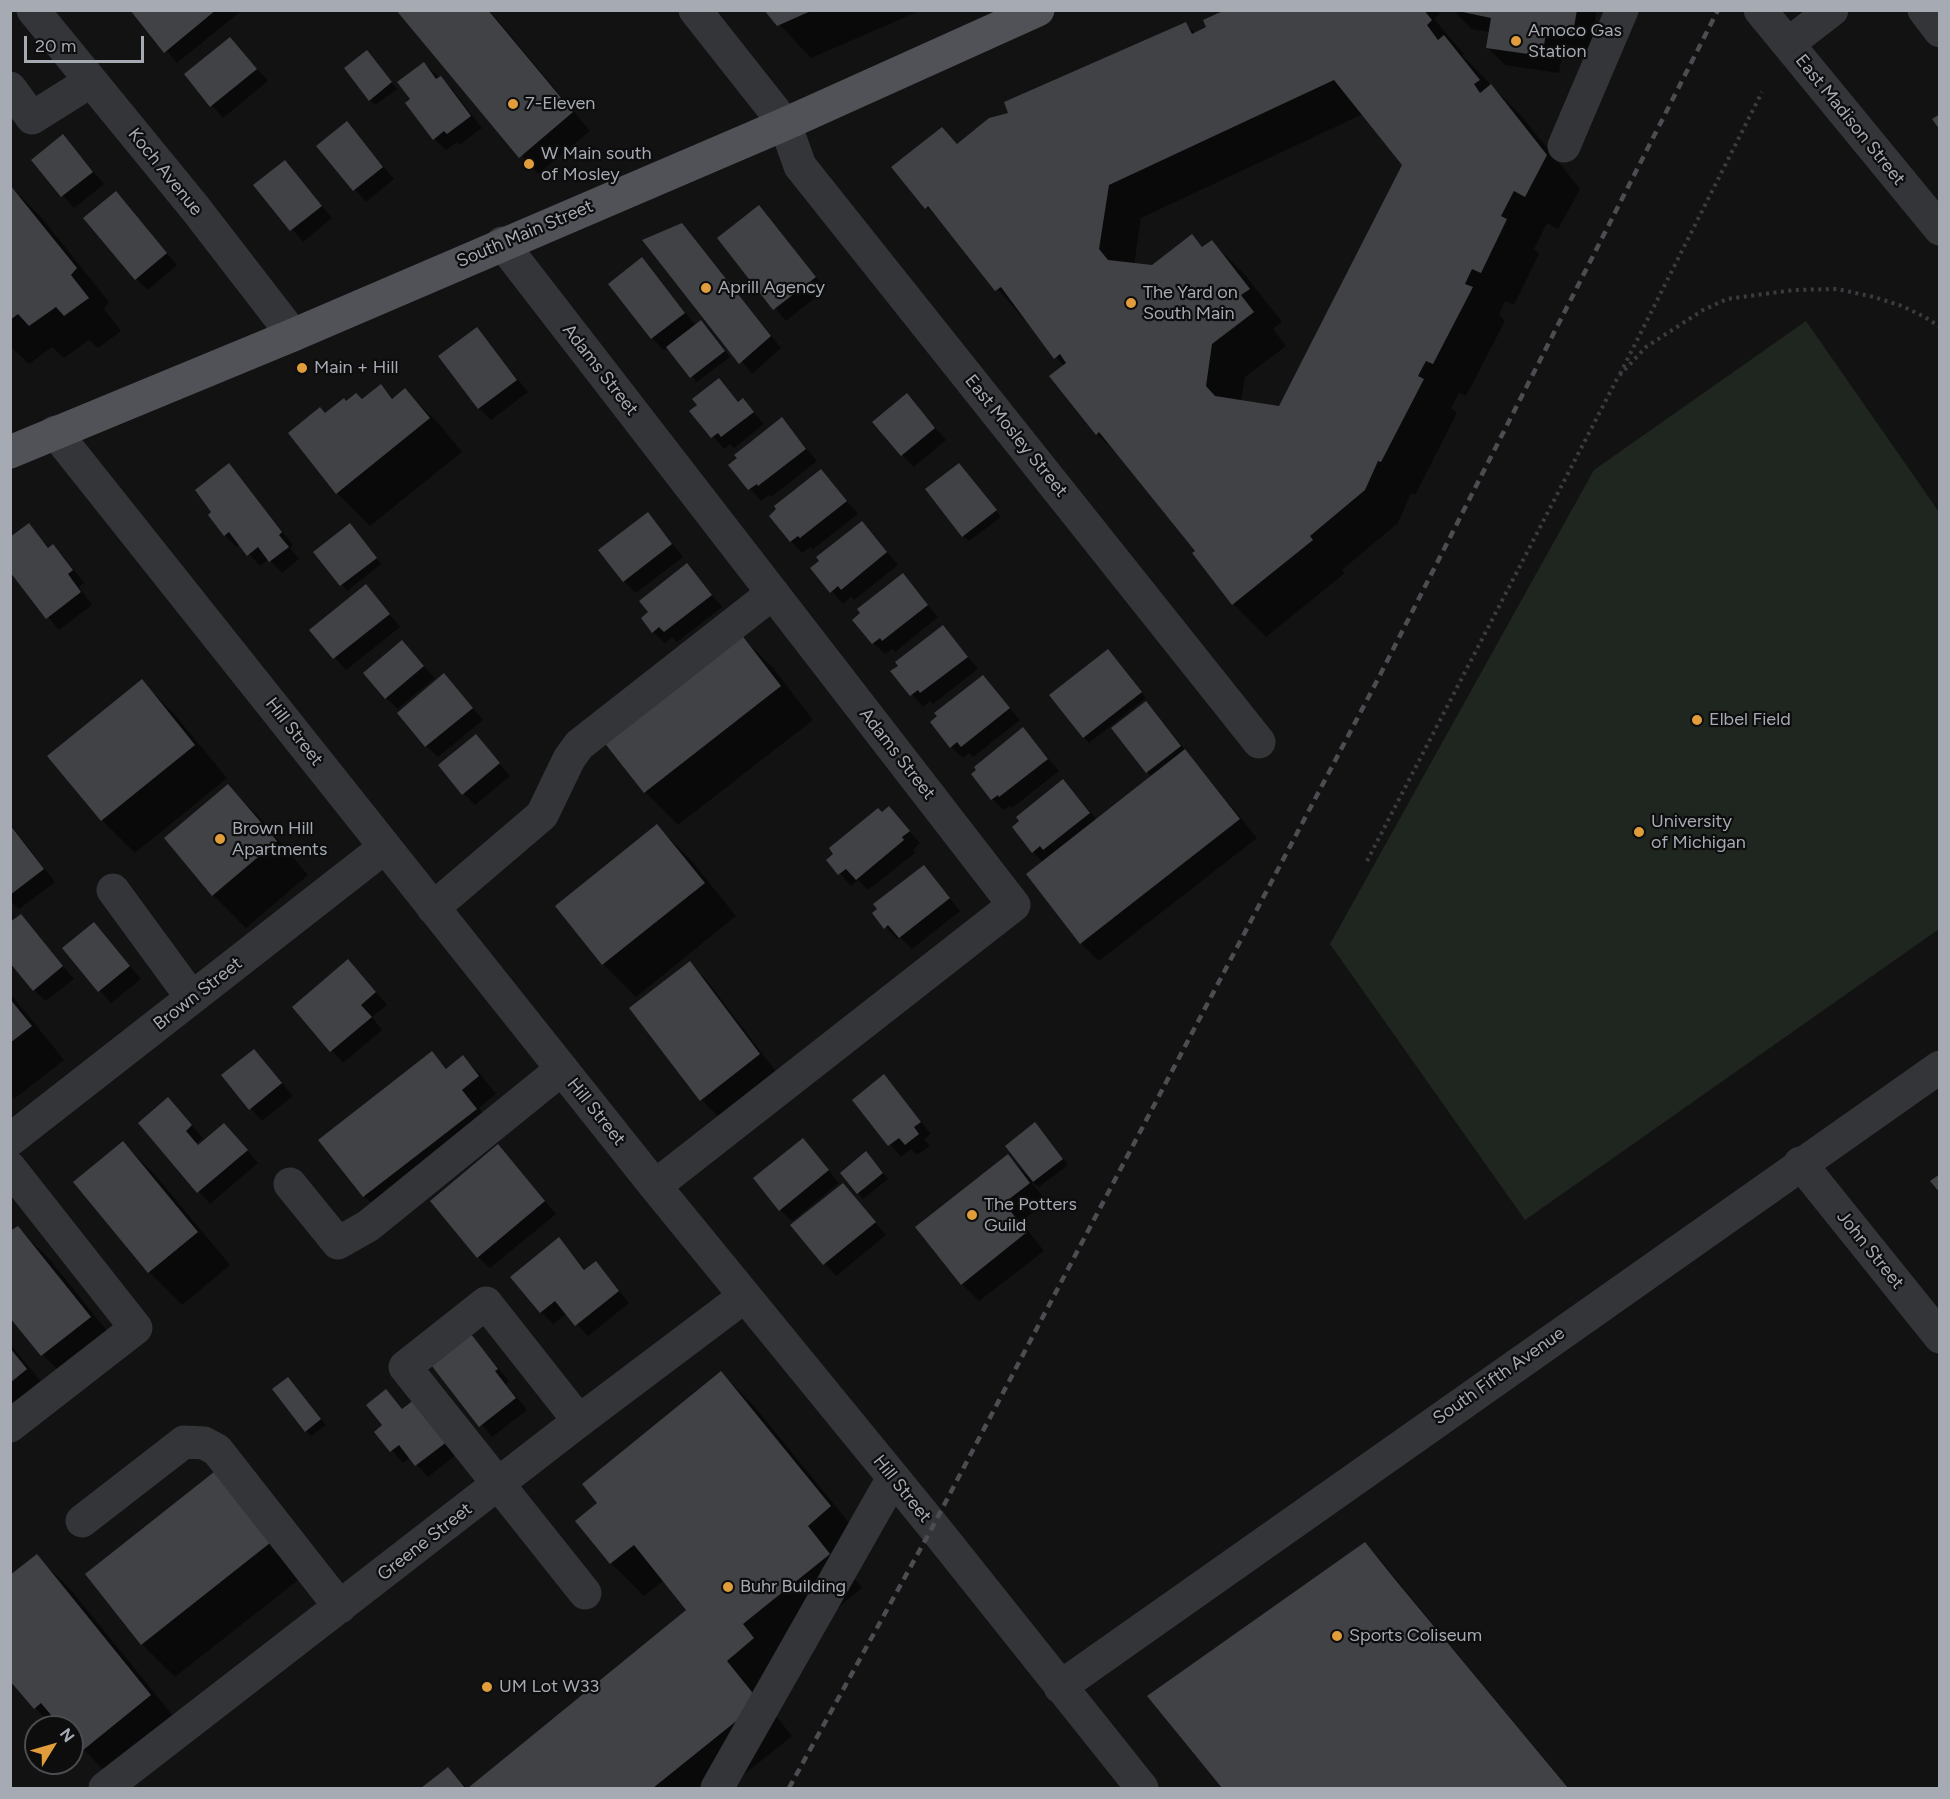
<!DOCTYPE html>
<html>
<head>
<meta charset="utf-8">
<style>
	body { margin:0 }
	#map { position:relative; width:1950px; height:1799px; overflow:hidden; background:#121213; font-family:Figtree,sans-serif }
	canvas { display:block }
	.frame { position:absolute; inset:0; border:12px solid #a5aab3; pointer-events:none }
	.north { position:absolute; left:24px; top:1715px; width:60px; height:60px; box-sizing:border-box; background:#0d0d0e; border:2px solid #4a4c50; border-radius:50%; rotate:53deg; font-size:16px; font-weight:700; line-height:24px; text-align:center; color:#a5aab3 }
	.north::after { content:''; display:block; margin:auto; width:21px; height:27px; background:#e19d3c; clip-path:polygon(50% 0,100% 100%,50% 72%,0 100%) }
	.scale { position:absolute; left:24px; top:36px; width:120px; height:27px; box-sizing:border-box; border:3px solid #a5aab3; border-top:0; padding-left:8px; font-size:18px; line-height:21px; white-space:nowrap; color:#a5aab3; -webkit-text-stroke:4px #0d0d0e; paint-order:stroke }
</style>
</head>
<body>
<div id="map">
<canvas width="1950" height="1799"></canvas>
<div class="frame"></div>
<div class="north">N</div>
<div class="scale">20 m</div>
</div>
<script>
const ctx = document.querySelector('canvas').getContext('2d');
ctx.lineJoin = 'round';
function fill(path, color) { ctx.fillStyle = color; ctx.fill(path, 'evenodd'); }
const toPath = rows => new Path2D(rows.map(r => 'M' + r).join(''));
function stroke(path, color, width, dash) { ctx.strokeStyle = color; ctx.lineWidth = width; ctx.lineCap = dash ? 'butt' : 'round'; ctx.setLineDash(dash || []); ctx.stroke(path); }
function write(font, color, halo, rows, align = 'center') {
  ctx.font = font + ' Figtree,sans-serif'; ctx.lineWidth = 4.5; ctx.setLineDash([]); ctx.textBaseline = 'middle'; ctx.strokeStyle = halo; ctx.fillStyle = color; for (const [text, x, y, turn = 0] of rows) {
    ctx.save(); ctx.translate(x, y); ctx.rotate((+turn || 0) * Math.PI / 180); ctx.textAlign = isNaN(turn) ? turn : align; if (halo) ctx.strokeText(text, 0, 0); ctx.fillText(text, 0, 0); ctx.restore();
  }
}
fill(toPath([
	[1806,321,1939,512,1939,929,1525,1220,1330,944,1594,470]
]), '#1f261f');
fill(toPath([
	[132,10,238,10,240,12,177,63],
	[398,10,489,10,590,131,538,174],
	[766,10,922,10,811,58],
	[1229,10,1437,10,1440,14,1434,19,1464,54,1462,55,1524,119,1580,189,1558,229,1547,223,1534,249,1539,254,1514,305,1505,301,1499,315,1505,321,1466,396,1459,393,1451,408,1457,413,1415,495,1411,493,1398,523,1342,570,1345,573,1266,637,1233,604,1197,551,1129,466,1097,434,1052,376,1064,366,893,167,942,129,958,144,1010,114,1186,24,1196,34,1208,28],
	[1363,114,1404,165,1280,408,1241,402,1245,377,1286,346,1273,329,1282,322,1245,275,1212,242,1203,248,1192,236,1152,266,1134,265,1141,218],
	[1453,10,1597,10,1590,50,1564,44,1559,73,1505,65,1488,48,1490,32,1471,29],
	[230,39,268,81,223,118,186,75],
	[372,57,397,89,375,105,370,100],
	[424,64,452,89,482,128,459,145,457,142,446,150,434,139,412,99],
	[346,123,394,179,366,202,318,147],
	[63,136,104,184,74,208,33,161],
	[285,162,332,218,303,242,255,185],
	[10,186,41,217,109,302,104,309,121,331,98,348,89,340,64,358,52,347,29,364,10,346],
	[116,193,177,265,148,290,136,279],
	[759,207,826,289,786,321,719,239],
	[682,225,781,348,752,374,644,240],
	[642,259,696,326,707,327,730,357,697,382,668,347,664,350,652,338,610,284],
	[477,329,528,392,491,420,479,408],
	[718,380,739,403,743,400,764,424,734,448,730,444,724,449,692,412],
	[380,386,394,399,405,390,438,423,462,452,370,526,337,493,326,415,347,402,362,401],
	[906,395,946,440,914,467,902,455],
	[781,419,817,461,771,497,769,495,761,501,730,465],
	[229,465,293,545,290,548,299,559,282,573,269,559,260,566,240,544,236,547,225,535,210,515,213,513],
	[964,470,1001,517,969,541,963,536],
	[821,471,858,514,813,549,810,547,802,553,791,541],
	[648,514,683,557,636,593,624,581],
	[862,523,898,565,854,600,851,597,843,604,812,568],
	[29,525,50,549,53,546,65,558,84,583,79,587,92,605,59,630,10,570],
	[355,530,381,564,347,591,316,552],
	[687,565,722,607,677,642,672,637,665,643,653,632],
	[902,575,938,617,895,652,892,649,885,654,873,643],
	[366,586,400,627,346,670,311,630],
	[943,627,978,669,933,704,930,701,923,707,893,672],
	[741,636,774,669,813,720,678,825,645,792],
	[402,642,435,678,398,709,386,698],
	[1113,657,1146,698,1089,743,1084,737],
	[444,675,483,720,438,757,426,746],
	[983,677,1020,720,973,757,969,753,963,758,951,747],
	[141,681,174,714,227,778,135,853,102,820,49,756],
	[1151,708,1257,838,1099,961,1081,943,1028,874,1043,862,1033,852,1063,781,1097,820,1152,777,1147,772],
	[1023,729,1059,771,1012,808,1010,806,1004,810,992,799],
	[476,736,510,776,475,805,464,794],
	[228,786,261,819,308,875,246,928,213,895],
	[889,808,920,843,913,850,915,853,868,890,858,880,851,886,828,860],
	[10,824,55,882,19,909,10,900],
	[657,826,690,859,736,916,636,997,603,964],
	[924,867,960,911,912,949,900,937,897,939,874,914],
	[20,916,74,979,46,1001,34,990],
	[94,924,141,979,111,1003,64,949],
	[690,963,707,981,777,1073,719,1117,702,1100],
	[360,973,387,1005,372,1017,382,1030,343,1063,294,1007],
	[10,993,64,1060,14,1099,10,1095],
	[254,1051,293,1096,262,1121,223,1076],
	[432,1053,448,1069,463,1057,481,1075,496,1094,479,1108,494,1127,382,1214,364,1196,320,1140],
	[884,1076,931,1134,924,1139,930,1146,917,1155,911,1149,901,1157,854,1100],
	[168,1099,203,1138,196,1143,199,1146,224,1125,258,1163,210,1204,140,1123],
	[1041,1130,1068,1165,1039,1187,1030,1181,1046,1201,1021,1222,1044,1251,979,1301,962,1284,1008,1156,1028,1176],
	[803,1140,839,1183,792,1221,780,1210],
	[123,1143,156,1176,230,1265,182,1305,149,1272],
	[498,1146,556,1214,490,1268,478,1257],
	[872,1159,888,1179,863,1199,842,1173],
	[843,1185,886,1235,836,1276,792,1226],
	[18,1228,51,1261,123,1351,76,1388,43,1355,10,1315],
	[559,1239,586,1270,596,1263,629,1303,588,1336,567,1313,553,1324,541,1312],
	[468,1332,509,1381,506,1384,527,1410,492,1437,430,1361],
	[10,1344,59,1403,10,1443],
	[721,1373,754,1406,863,1540,840,1560,862,1588,775,1658,759,1695,792,1736,727,1788,470,1788,688,1611,664,1580,644,1596,611,1563,578,1521,599,1504],
	[288,1379,326,1425,311,1436,306,1431],
	[386,1391,403,1410,462,1450,428,1477,410,1457,403,1463,376,1432,384,1426],
	[214,1474,302,1577,175,1677,142,1644],
	[1365,1544,1377,1556,1568,1788,1224,1788,1149,1696],
	[37,1556,70,1589,183,1728,116,1783,72,1737,72,1727,54,1727,35,1708],
	[447,1769,467,1788,424,1788]
]), '#0007');
fill(toPath([
	[130,10,216,10,164,53],
	[396,10,488,10,573,112,519,158],
	[764,10,813,10,777,26],
	[1225,10,1424,10,1432,20,1427,25,1438,40,1444,35,1480,80,1474,84,1480,93,1491,84,1547,155,1525,197,1514,191,1501,216,1507,219,1481,273,1472,269,1465,284,1473,287,1433,364,1426,361,1418,376,1424,379,1381,462,1378,461,1365,490,1310,536,1313,540,1232,605,1192,553,1195,551,1099,432,1096,435,1049,376,1066,363,1060,354,1054,359,1001,287,995,291,928,206,925,209,891,167,942,127,957,144,989,118,1008,113,1004,102,1186,22,1192,34,1206,27,1203,20],
	[1334,80,1402,165,1279,406,1215,396,1206,386,1212,344,1254,312,1241,295,1250,289,1212,240,1202,247,1192,234,1152,265,1108,260,1099,249,1109,185],
	[1453,10,1577,10,1573,33,1547,28,1542,56,1486,48,1491,18],
	[230,37,257,69,210,107,184,74],
	[367,50,392,82,369,101,344,68],
	[424,62,436,79,441,76,471,116,447,134,444,131,433,140,405,103,410,99,397,82],
	[1940,114,1940,130,1932,119],
	[347,121,383,167,353,191,316,146],
	[63,134,93,172,61,197,31,160],
	[285,160,322,206,290,231,253,185],
	[10,185,77,268,71,275,89,298,64,316,56,307,29,326,18,314,10,320],
	[116,191,167,253,135,280,83,218],
	[759,205,816,277,773,310,717,238],
	[682,223,771,336,739,364,642,240],
	[642,257,685,313,651,339,608,284],
	[701,320,725,351,690,378,666,347],
	[477,327,517,380,478,409,438,356],
	[719,378,738,402,743,398,754,412,721,437,718,433,711,438,689,411,697,405,692,399],
	[381,384,392,399,405,388,430,418,336,494,288,433,320,407,325,413,344,398,346,401,356,393,362,399],
	[907,393,935,428,901,456,872,422],
	[782,417,806,449,758,486,757,484,748,490,728,465,737,458,734,455],
	[229,463,282,532,279,535,289,547,269,562,258,547,247,556,229,532,224,536,208,515,211,512,195,490],
	[959,463,997,510,962,537,925,489],
	[821,469,847,501,800,538,798,536,790,542,769,516,776,509,774,506],
	[648,512,672,544,623,582,598,550],
	[862,521,887,552,841,590,838,586,830,593,810,568,819,561,816,557],
	[29,523,48,548,53,544,73,570,68,574,81,592,46,619,10,572,10,537],
	[350,523,377,558,340,586,313,552],
	[687,563,712,595,664,632,659,627,652,633,641,618,648,612,639,601],
	[903,573,928,605,882,641,880,638,872,644,852,620,860,613,857,609],
	[366,584,390,614,333,659,309,630],
	[943,625,968,657,920,693,918,690,910,696,890,671,898,666,895,662],
	[741,634,781,686,644,793,603,741],
	[402,640,424,666,385,699,363,673],
	[1108,649,1142,692,1083,738,1049,695],
	[444,673,473,708,425,747,397,713],
	[983,675,1010,708,961,747,957,742,950,748,930,722,937,716,934,713],
	[142,679,195,745,101,821,47,756],
	[1146,701,1181,746,1146,773,1111,728],
	[1023,727,1048,759,999,797,998,795,991,800,971,774,976,770,974,767],
	[476,734,500,763,462,795,438,765],
	[1185,749,1240,819,1080,944,1026,874],
	[1063,779,1090,813,1043,850,1040,846,1032,853,1012,827,1019,821,1016,817],
	[228,784,277,841,212,896,164,838],
	[889,806,910,831,902,837,904,840,856,880,846,869,838,875,826,860,833,854,829,848,878,808,882,812],
	[657,824,705,883,602,965,555,906],
	[10,825,44,869,10,895],
	[924,865,950,898,899,938,888,925,884,929,872,913,877,909,873,904],
	[21,914,63,966,33,991,10,963,10,922],
	[94,922,130,966,98,992,62,948],
	[348,959,376,992,361,1005,372,1017,330,1052,292,1007],
	[690,961,760,1054,700,1101,629,1008],
	[10,999,32,1026,10,1043],
	[254,1049,282,1083,249,1110,221,1075],
	[432,1051,446,1069,463,1055,479,1076,462,1090,477,1109,363,1197,318,1140],
	[884,1074,921,1122,914,1127,919,1134,905,1145,899,1138,888,1146,852,1100],
	[168,1097,192,1125,186,1131,198,1145,224,1123,248,1150,197,1193,138,1123],
	[1035,1122,1063,1159,1033,1182,1005,1146],
	[803,1138,829,1170,779,1211,753,1178],
	[123,1141,198,1232,148,1273,73,1182],
	[498,1144,545,1201,477,1258,430,1201],
	[866,1151,883,1173,857,1194,840,1173],
	[1008,1154,1030,1183,1004,1203,1027,1232,961,1285,915,1227],
	[1940,1174,1940,1193,1930,1181],
	[843,1183,876,1222,823,1265,790,1225],
	[18,1226,91,1317,41,1356,10,1318,10,1231],
	[559,1237,584,1270,596,1261,619,1291,575,1326,555,1301,540,1313,510,1277],
	[468,1330,498,1369,495,1371,516,1398,479,1427,428,1361],
	[10,1348,27,1369,10,1383],
	[721,1371,831,1506,808,1526,830,1554,743,1624,754,1638,727,1661,760,1702,653,1788,468,1788,686,1610,634,1545,610,1564,575,1521,597,1503,582,1484],
	[288,1377,321,1419,305,1432,272,1389],
	[386,1389,402,1409,419,1396,452,1438,415,1466,399,1445,390,1452,374,1432,382,1425,366,1405],
	[214,1472,270,1543,141,1645,85,1574],
	[1365,1542,1393,1577,1568,1788,1222,1788,1147,1696],
	[37,1554,151,1695,82,1751,72,1740,72,1727,61,1727,41,1703,34,1709,10,1681,10,1575],
	[448,1767,465,1788,421,1788]
]), '#414246');
stroke(toPath([
	[1620,374,1762,92],
	[1367,861,1618,377,1646,347,1703,310,1727,299,1794,290,1837,289,1874,297,1902,306,1925,317,1940,327]
]), '#3a3c3f', 4, [3, 4.5]);
stroke(toPath([
	[33,10,195,208,293,335],
	[695,10,785,124,800,166,1259,742],
	[1760,10,1940,229],
	[1924,10,1940,31],
	[1788,44,1832,10],
	[10,88,32,118,91,81],
	[1564,146,1622,10],
	[502,243,1014,905,655,1186],
	[55,432,655,1186,933,1526,1142,1788],
	[113,890,192,998],
	[433,908,542,815,569,759,579,745,773,593],
	[10,1140,385,847],
	[1800,1163,1940,1337],
	[10,1168,136,1328,10,1426],
	[290,1184,338,1243,368,1226,562,1069],
	[579,1421,486,1303,405,1367,585,1593],
	[82,1521,184,1442,204,1443,217,1450,340,1607],
	[1060,1687,1940,1067],
	[105,1788,579,1421,745,1296],
	[717,1788,893,1478]
]), '#333538', 33);
stroke(toPath([
	[10,452,293,335,785,124,1038,10]
]), '#505257', 33);
stroke(toPath([
	[789,1788,933,1526,1378,679,1718,10]
]), '#4b4d51', 4.5, [8, 6]);
for (const [x, y, r, color] of [
	[1516,41,6,"#e19d3c"],
	[513,104,6,"#e19d3c"],
	[529,164,6,"#e19d3c"],
	[706,288,6,"#e19d3c"],
	[1131,303,6,"#e19d3c"],
	[302,368,6,"#e19d3c"],
	[1697,720,6,"#e19d3c"],
	[1639,832,6,"#e19d3c"],
	[220,839,6,"#e19d3c"],
	[972,1215,6,"#e19d3c"],
	[728,1587,6,"#e19d3c"],
	[1337,1636,6,"#e19d3c"],
	[487,1687,6,"#e19d3c"]
]) { const dot = new Path2D(); dot.arc(x, y, r, 0, 2 * Math.PI); ctx.fillStyle = color; ctx.fill(dot); stroke(dot, '#0d0d0e', 2); }
write('18px', '#a5aab3', '#0d0d0e', [
	["Amoco Gas",1528,31],
	["Station",1528,52],
	["7-Eleven",525,104],
	["W Main south",541,154],
	["of Mosley",541,175],
	["Aprill Agency",718,288],
	["The Yard on",1143,293],
	["South Main",1143,314],
	["Main + Hill",314,368],
	["Elbel Field",1709,720],
	["University",1651,822],
	["of Michigan",1651,843],
	["Brown Hill",232,829],
	["Apartments",232,850],
	["The Potters",984,1205],
	["Guild",984,1226],
	["Buhr Building",740,1587],
	["Sports Coliseum",1349,1636],
	["UM Lot W33",499,1687]
], 'left');
write('18px', '#a5aab3', '#0d0d0e', [
	["East Madison Street",1850,120,51],
	["Koch Avenue",165,172,51],
	["South Main Street",525,234,-23],
	["Adams Street",600,370,52],
	["East Mosley Street",1016,436,51],
	["Hill Street",294,732,52],
	["Adams Street",897,754,52],
	["Brown Street",198,994,-38],
	["Hill Street",596,1112,51],
	["John Street",1870,1250,51],
	["South Fifth Avenue",1499,1376,-35],
	["Hill Street",902,1489,51],
	["Greene Street",425,1542,-38]
]);
</script>
</body>
</html>
